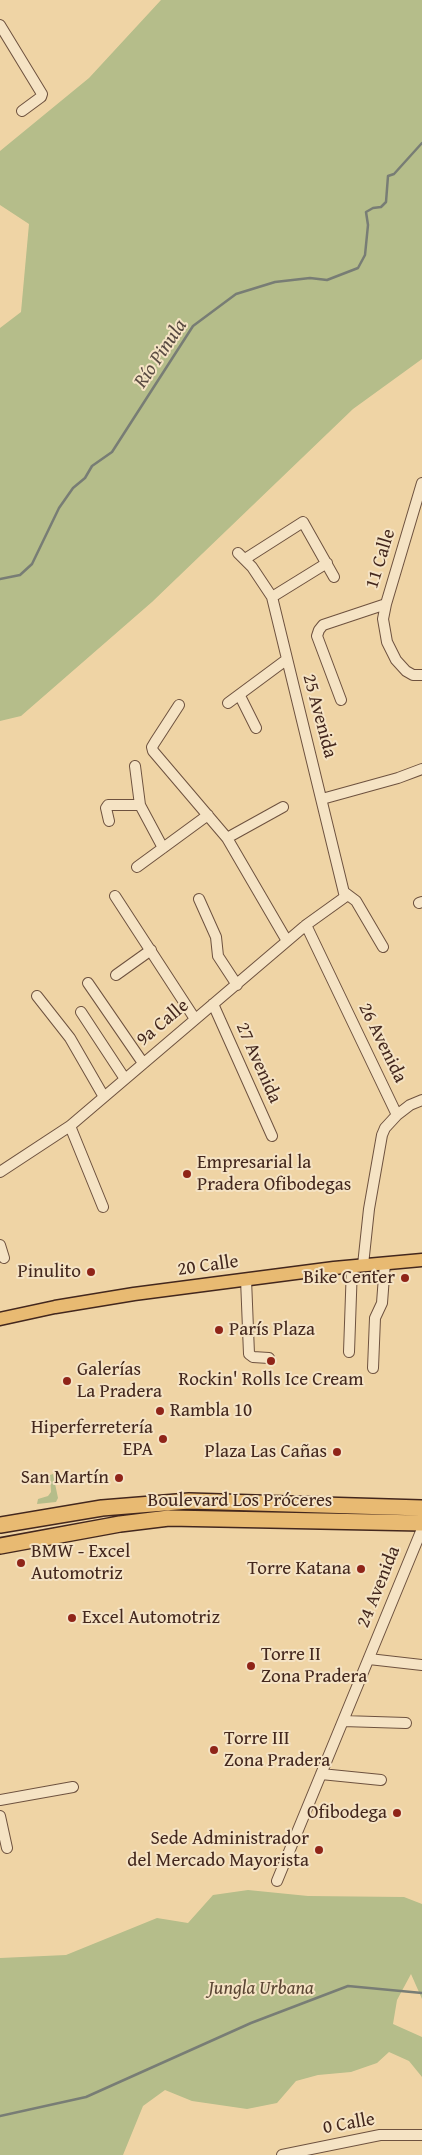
<!DOCTYPE html>
<html>
<head>
<meta charset="utf-8">
<style>
	body { margin:0 }
	canvas { display:block; background:#efd4a5 }
</style>
</head>
<body>
<canvas width="422" height="2155"></canvas>
<script>
const ctx = document.querySelector('canvas').getContext('2d');
ctx.lineJoin = 'round';
function fill(path, color) { ctx.fillStyle = color; ctx.fill(path, 'evenodd'); }
const toPath = rows => new Path2D(rows.map(r => 'M' + r).join(''));
function stroke(path, color, width, dash) { ctx.strokeStyle = color; ctx.lineWidth = width; ctx.lineCap = dash ? 'butt' : 'round'; ctx.setLineDash(dash || []); ctx.stroke(path); }
function write(font, color, halo, rows, align = 'center') {
  ctx.font = font + ' "Gentium Book Plus",serif'; ctx.lineWidth = 4; ctx.setLineDash([]); ctx.textBaseline = 'middle'; ctx.strokeStyle = halo; ctx.fillStyle = color; for (const [text, x, y, turn = 0] of rows) {
    ctx.save(); ctx.translate(x, y); ctx.rotate((+turn || 0) * Math.PI / 180); ctx.textAlign = isNaN(turn) ? turn : align; if (halo) ctx.strokeText(text, 0, 0); ctx.fillText(text, 0, 0); ctx.restore();
  }
}
fill(toPath([
	[161,0,422,0,422,359,353,409,152,602,21,716,0,721,0,328,21,312,29,224,0,205,0,151,89,78],
	[53,1474,58,1498,56,1502,37,1504,38,1499,48,1496,51,1492,50,1475],
	[248,1890,308,1896,404,1897,422,1904,422,1999,411,1974,397,2000,393,2024,422,2037,422,2077,409,2061,389,2052,377,2063,351,2072,318,2075,296,2081,277,2103,247,2109,192,2101,165,2090,143,2106,123,2155,0,2155,0,1958,66,1955,157,1918,188,1923,213,1895]
]), '#b5bd8a');
stroke(toPath([
	[0,579,20,575,32,564,59,508,73,488,85,478,92,466,112,452,193,326,236,294,275,282,310,278,327,280,358,268,365,255,368,225,366,212,373,208,381,207,386,202,388,176,394,174,422,143],
	[0,2116,86,2097,251,2023,348,1986,422,1993]
]), '#787d75', 2.5);
const minor = toPath([
	[0,25,42,94,41,97,22,111],
	[422,483,386,604,383,619,387,642,396,660,406,671,413,675,422,675],
	[245,559,303,522,334,577],
	[272,597,327,563],
	[240,696,256,728],
	[341,700,317,636,319,630,323,625,386,604],
	[228,703,286,660],
	[179,705,155,742,152,747,153,751,227,838,287,941],
	[135,766,140,805,163,848],
	[322,799,398,778,422,769],
	[109,821,106,808,108,805,140,805],
	[227,838,283,807],
	[137,867,208,815],
	[344,892,356,901,383,947],
	[115,896,195,1019],
	[199,899,216,937,218,956,237,985],
	[419,903,422,902],
	[306,925,397,1115],
	[116,975,151,950],
	[88,983,143,1063],
	[37,996,70,1038,104,1097],
	[213,1004,272,1136],
	[81,1012,125,1079],
	[70,1126,103,1207],
	[0,1172,70,1126,306,925,345,897,272,597,252,567,238,553],
	[0,1245,4,1258],
	[363,1265,369,1209,382,1135,385,1128,397,1115,410,1105,422,1100],
	[246,1279,249,1354,253,1357,269,1358],
	[349,1352,352,1266],
	[373,1368,375,1318,382,1303,385,1263],
	[369,1659,422,1665],
	[343,1721,406,1723],
	[321,1774,381,1780],
	[0,1800,73,1787],
	[0,1816,7,1848],
	[277,1881,422,1529],
	[282,2155,380,2135,422,2135]
]);
const major = toPath([
	[0,1319,55,1307,134,1294,334,1268,422,1260]
]);
const highway = toPath([
	[0,1525,102,1508,189,1501,422,1508],
	[0,1546,120,1524,169,1518,422,1523]
]);
stroke(minor, '#6e523f', 12);
stroke(major, '#43271d', 15);
stroke(highway, '#43271d', 18);
stroke(minor, '#f5e3c4', 10);
stroke(major, '#e8ba72', 12);
stroke(highway, '#e8ba72', 15);
for (const [x, y, r, color] of [
	[187,1174,5,"#8f2418"],
	[91,1272,5,"#8f2418"],
	[405,1278,5,"#8f2418"],
	[219,1330,5,"#8f2418"],
	[271,1361,5,"#8f2418"],
	[67,1381,5,"#8f2418"],
	[160,1411,5,"#8f2418"],
	[163,1439,5,"#8f2418"],
	[337,1452,5,"#8f2418"],
	[119,1478,5,"#8f2418"],
	[21,1563,5,"#8f2418"],
	[361,1569,5,"#8f2418"],
	[72,1618,5,"#8f2418"],
	[251,1666,5,"#8f2418"],
	[214,1750,5,"#8f2418"],
	[397,1813,5,"#8f2418"],
	[319,1850,5,"#8f2418"]
]) { const dot = new Path2D(); dot.arc(x, y, r, 0, 2 * Math.PI); ctx.fillStyle = color; ctx.fill(dot); stroke(dot, '#f5e3c4', 2); }
write('19px', '#43271d', '#f5e3c4', [
	["11 Calle",381,559,-73],
	["25 Avenida",319,716,75],
	["9a Calle",163,1023,-40],
	["26 Avenida",382,1043,64],
	["27 Avenida",258,1063,66],
	["20 Calle",208,1266,-8],
	["Boulevard Los Próceres",240,1501],
	["24 Avenida",379,1587,-68],
	["0 Calle",349,2124,-10]
]);
write('19px', '#43271d', '#f5e3c4', [
	["Empresarial la",197,1163],
	["Pradera Ofibodegas",197,1185],
	["Pinulito",81,1272,"right"],
	["Bike Center",395,1278,"right"],
	["París Plaza",229,1330],
	["Galerías",77,1370],
	["La Pradera",77,1392],
	["Rockin' Rolls Ice Cream",271,1380,"center"],
	["Rambla 10",170,1411],
	["Hiperferretería",153,1428,"right"],
	["EPA",153,1450,"right"],
	["Plaza Las Cañas",327,1452,"right"],
	["San Martín",109,1478,"right"],
	["BMW - Excel",31,1552],
	["Automotriz",31,1574],
	["Torre Katana",351,1569,"right"],
	["Excel Automotriz",82,1618],
	["Torre II",261,1655],
	["Zona Pradera",261,1677],
	["Torre III",224,1739],
	["Zona Pradera",224,1761],
	["Ofibodega",387,1813,"right"],
	["Sede Administrador",309,1839,"right"],
	["del Mercado Mayorista",309,1861,"right"]
], 'left');
write('italic 19px', '#5a4533', '#f5e3c4', [
	["Jungla Urbana",261,1989]
]);
write('italic 20px', '#594b42', '#f5e3c4', [
	["Río Pinula",161,354,-56]
]);
</script>
</body>
</html>
